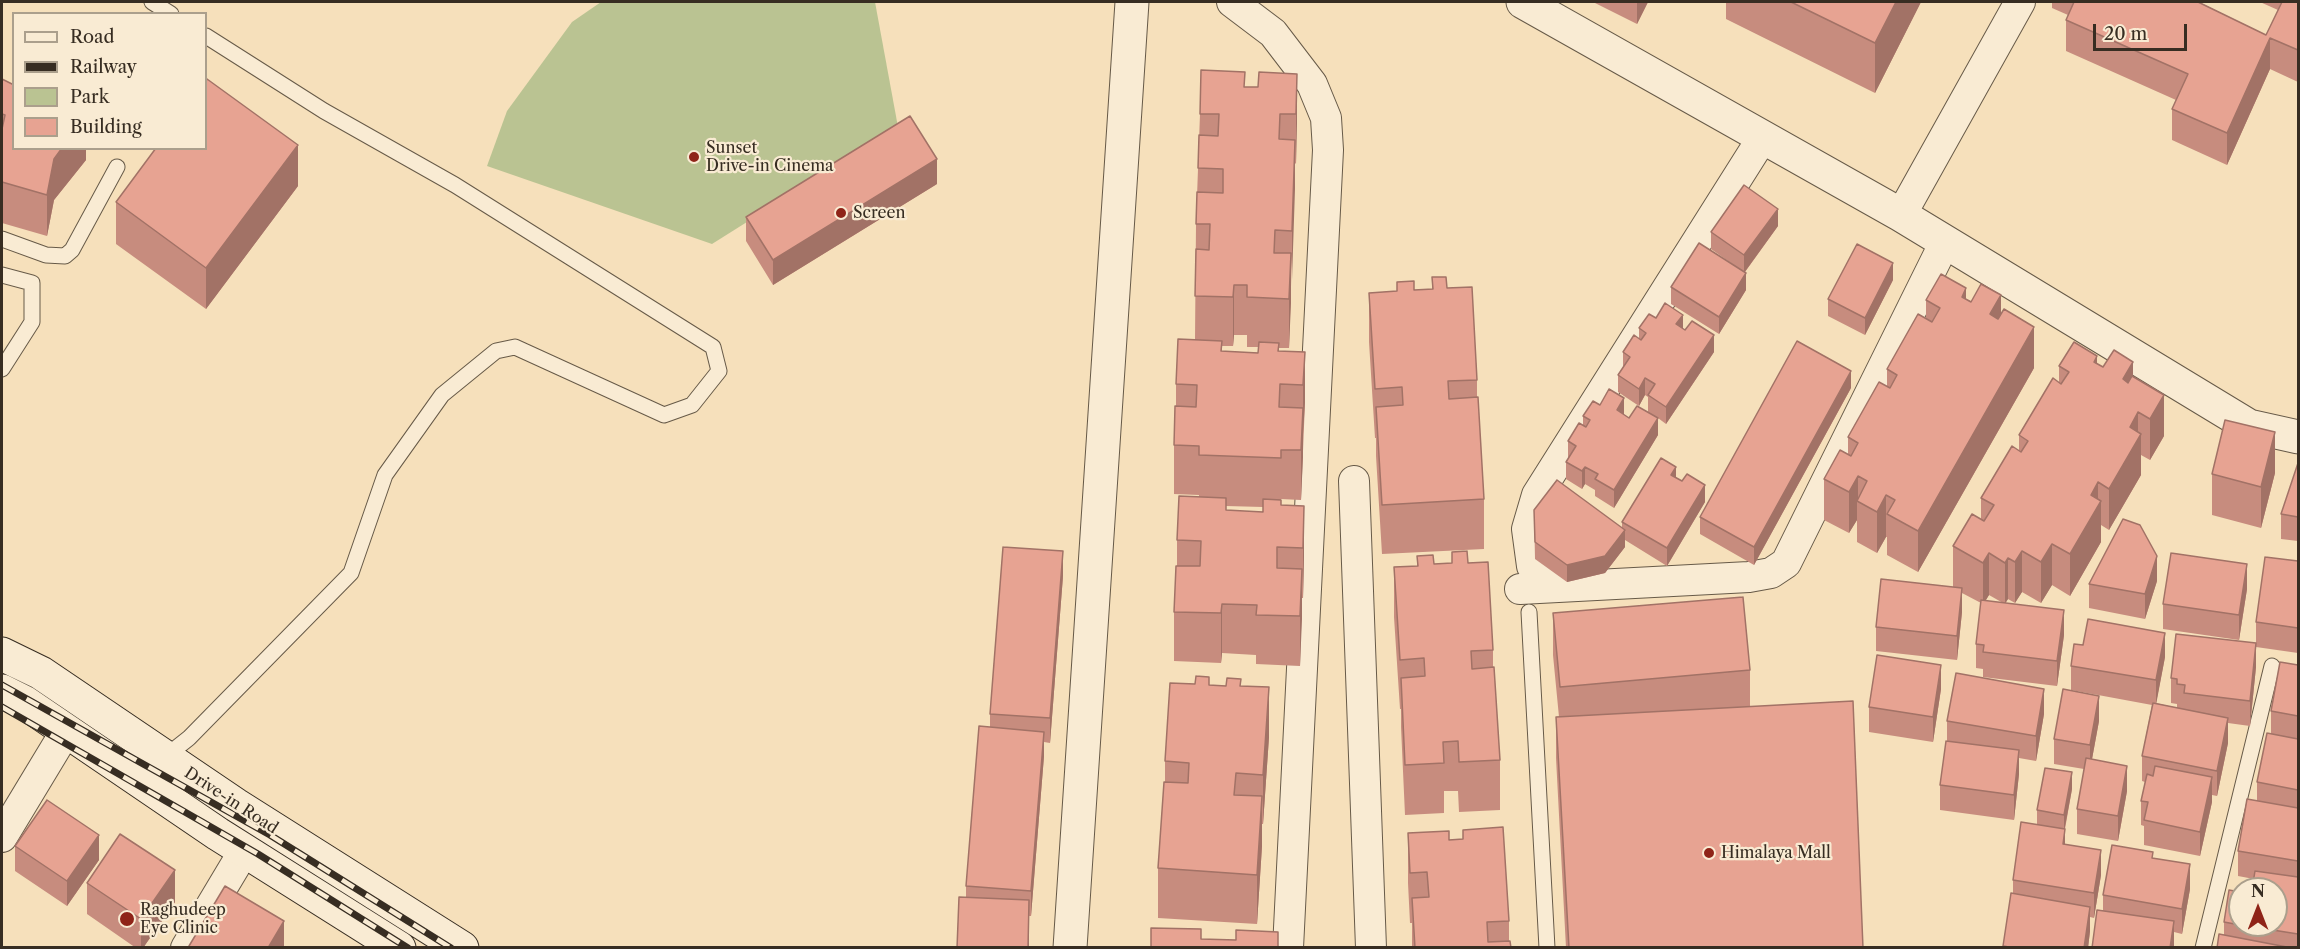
<!DOCTYPE html>
<html>
<head>
<meta charset="utf-8">
<style>
	body { margin:0 }
	#map { position:relative; width:2300px; height:949px; overflow:hidden; background:#f6e0bb; font-family:"Libre Caslon Text",serif }
	canvas { display:block }
	.frame { position:absolute; inset:0; border:3px solid #372d22; pointer-events:none }
	.legend { position:absolute; left:12px; top:12px; width:195px; height:138px; box-sizing:border-box; background:#f9ebd3; border:2px solid #ab9f8c; margin:0; padding:8px 10px; list-style:none; font-size:18px; color:#372d22 }
	.legend li { display:flex; align-items:center; gap:12px; height:30px }
	.legend b { width:30px; border:2px solid #ab9f8c }
	.north { position:absolute; left:2228px; top:877px; width:60px; height:60px; box-sizing:border-box; background:#f9ebd3; border:2px solid #ab9f8c; border-radius:50%; rotate:0deg; font-size:16px; font-weight:700; line-height:24px; text-align:center; color:#372d22 }
	.north::after { content:''; display:block; margin:auto; width:21px; height:27px; background:#8f2418; clip-path:polygon(50% 0,100% 100%,50% 72%,0 100%) }
	.scale { position:absolute; left:2093px; top:24px; width:94px; height:27px; box-sizing:border-box; border:3px solid #372d22; border-top:0; padding-left:8px; font-size:18px; line-height:21px; white-space:nowrap; color:#372d22; -webkit-text-stroke:4px #f9ebd3; paint-order:stroke }
</style>
</head>
<body>
<div id="map">
<canvas width="2300" height="949"></canvas>
<div class="frame"></div>
<ul class="legend">
<li><b style="height:8px;background:#f9ebd3"></b>Road</li>
<li><b style="height:8px;background:#372d22"></b>Railway</li>
<li><b style="height:16px;background:#bac392"></b>Park</li>
<li><b style="height:16px;background:#e7a392"></b>Building</li>
</ul>
<div class="north">N</div>
<div class="scale">20 m</div>
</div>
<script>
const ctx = document.querySelector('canvas').getContext('2d');
ctx.lineJoin = 'round';
function fill(path, color) { ctx.fillStyle = color; ctx.fill(path, 'evenodd'); }
const toPath = rows => new Path2D(rows.map(r => 'M' + r).join(''));
function stroke(path, color, width, dash) { ctx.strokeStyle = color; ctx.lineWidth = width; ctx.lineCap = dash ? 'butt' : 'round'; ctx.setLineDash(dash || []); ctx.stroke(path); }
function write(font, color, halo, rows, align = 'center') {
  ctx.font = font + ' "Libre Caslon Text",serif'; ctx.lineWidth = 4.5; ctx.setLineDash([]); ctx.textBaseline = 'middle'; ctx.strokeStyle = halo; ctx.fillStyle = color; for (const [text, x, y, turn = 0] of rows) {
    ctx.save(); ctx.translate(x, y); ctx.rotate((+turn || 0) * Math.PI / 180); ctx.textAlign = isNaN(turn) ? turn : align; if (halo) ctx.strokeText(text, 0, 0); ctx.fillText(text, 0, 0); ctx.restore();
  }
}
fill(toPath([
	[601,2,875,2,898,127,712,244,487,166,507,111,572,22]
]), '#bac392');
const service = toPath([
	[152,2,171,14],
	[2,239,46,255,65,256,72,250,117,167],
	[2,275,32,283,32,322,2,369],
	[1529,612,1547,948],
	[165,757,189,738,351,573,385,475,442,395,496,351,515,347,664,415,692,405,719,371,713,347,455,185,324,111,206,36],
	[2203,948,2272,666]
]);
const minor = toPath([
	[1232,2,1273,33,1312,84,1326,118,1328,150,1288,948],
	[1901,215,2020,2],
	[1354,481,1371,948],
	[1555,586,1532,566,1527,529,1537,495,1763,137],
	[1520,589,1749,577,1771,573,1786,563,1945,242],
	[2,837,66,731],
	[186,948,244,851]
]);
const tertiary = toPath([
	[1523,2,1901,215,2249,426,2298,437],
	[1070,948,1132,2]
]);
const secondary = toPath([
	[2,654,41,673,236,805,462,948],
	[2,691,24,702,218,834,399,948]
]);
stroke(service, '#675a48', 17);
stroke(minor, '#675a48', 32);
stroke(tertiary, '#675a48', 35);
stroke(secondary, '#372d22', 35);
stroke(service, '#f9ebd3', 15);
stroke(minor, '#f9ebd3', 30);
stroke(tertiary, '#f9ebd3', 33);
stroke(secondary, '#f9ebd3', 33);
const rail = toPath([
	[2,685,270,835,451,948],
	[2,707,258,854,408,948]
]);
stroke(rail, '#372d22', 7);
stroke(rail, '#f9ebd3', 4.5, [14]);
fill(toPath([
	[1593,2,1648,2,1637,24],
	[1726,2,1921,2,1875,93,1726,19],
	[2052,2,2201,2,2201,3,2266,35,2278,10,2260,2,2298,2,2298,82,2270,69,2227,165,2172,140,2172,109,2176,100,2066,51,2066,20,2068,15,2052,8],
	[1297,74,1296,164,1295,163,1289,348,1279,348,1279,351,1305,352,1305,402,1301,500,1281,499,1281,505,1304,506,1304,556,1303,598,1302,598,1300,666,1256,664,1256,655,1222,653,1221,663,1174,661,1174,612,1177,566,1177,540,1199,496,1199,495,1174,494,1174,445,1176,406,1176,384,1195,339,1196,224,1200,114,1245,87,1258,87],
	[1234,335,1247,335,1247,347,1258,347,1258,353,1222,351,1222,346,1233,346],
	[1226,506,1263,507,1263,512,1226,510],
	[2,79,86,148,86,160,54,200,47,236,2,223],
	[937,184,773,285,746,241,746,217],
	[298,186,206,309,116,244,116,202],
	[1778,226,1745,272,1746,290,1719,334,1671,304,1671,287,1738,268,1711,249,1711,232],
	[1432,277,1447,288,1477,380,1477,397,1484,499,1484,549,1382,554,1376,456,1376,438,1375,438,1369,342,1369,293,1397,291,1397,282,1414,290,1432,289],
	[1893,280,1865,335,1828,316,1828,299],
	[2298,296,2298,355,2297,355,2297,301],
	[1966,299,2001,314,2034,368,1918,572,1887,555,1887,537,1886,537,1877,553,1857,542,1857,520,1849,533,1824,520,1824,479,1848,454,1848,437,1887,386,1887,369,1926,318,1926,300],
	[1656,318,1683,329,1714,352,1666,424,1658,418,1658,435,1614,508,1595,496,1595,490,1585,484,1582,489,1566,479,1566,462,1568,459,1568,441,1583,426,1583,416,1600,405,1624,415,1629,418,1648,412,1648,397,1645,395,1639,406,1618,392,1618,375,1623,367,1623,352,1639,338,1639,328],
	[2097,364,2103,367,2133,377,2164,436,2150,460,2141,455,2141,475,2109,530,2101,525,2101,542,2070,596,2052,585,2041,603,2022,592,2015,603,2008,599,2005,603,2064,635,2057,686,1983,677,1983,669,1976,668,1976,644,1981,603,1962,593,1962,612,1957,660,1876,651,1876,627,1953,587,1953,546,1981,520,1981,498,2019,451,2019,435,2059,382,2059,366],
	[1989,595,2003,603,1985,601],
	[1851,388,1754,565,1700,534,1700,517],
	[2298,463,2298,541,2281,539,2281,514],
	[2275,473,2261,528,2212,515,2212,474],
	[1676,477,1705,502,1667,566,1625,540,1625,547,1605,573,1567,582,1535,559,1534,510,1622,528,1622,522],
	[1452,552,1468,563,1493,650,1493,667,1500,760,1500,810,1459,812,1458,791,1444,791,1444,813,1405,815,1401,727,1401,709,1400,709,1394,617,1394,567,1417,566,1417,556,1434,564,1452,563],
	[2298,561,2298,653,2256,647,2256,667,2250,726,2228,723,2228,743,2217,796,2212,795,2212,802,2200,856,2144,845,2144,826,2141,825,2141,801,2145,782,2142,781,2142,756,2152,705,2071,690,2071,666,2165,657,2156,703,2177,708,2177,704,2171,703,2171,678,2256,643,2256,622],
	[1063,576,1050,743,1044,742,1044,756,1031,916,1029,916,1029,948,957,948,966,898,966,886,990,727,990,714],
	[2157,581,2145,619,2089,608,2089,584],
	[2247,589,2239,640,2163,629,2163,604],
	[1553,613,1750,670,1750,707,1863,948,1566,948,1556,758,1556,717,1559,717,1553,655],
	[2298,665,2298,948,2217,948,2224,935,2224,922,2276,925,2254,879,2238,876,2238,851,2257,801,2257,782,2271,734,2271,711],
	[1209,685,1226,686,1241,686,1269,737,1263,824,1262,824,1262,846,1257,924,1158,918,1158,868,1165,782,1165,761],
	[1941,689,1933,742,1869,732,1869,707],
	[2044,714,2036,761,2019,758,2019,774,2014,820,1940,810,1940,785,1947,741,1947,721],
	[2099,721,2092,759,2127,791,2118,841,2077,834,2077,809,2084,769,2054,764,2054,739],
	[2072,789,2065,829,2065,845,2101,875,2094,918,2090,917,2090,931,2088,948,2003,948,2011,893,2013,894,2013,880,2037,825,2037,810],
	[1463,830,1509,921,1509,941,1511,948,1412,948,1412,923,1410,923,1408,883,1408,833,1449,840,1463,839],
	[15,846,99,860,67,906,15,871],
	[2153,858,2190,889,2182,934,2174,932,2103,911,2103,895],
	[87,883,175,902,143,948,136,948,87,914]
]), '#c78c7e');
fill(toPath([
	[1637,2,1648,2,1637,24],
	[1896,2,1921,2,1875,93,1875,43],
	[2270,38,2270,69,2227,165,2227,133],
	[1297,74,1297,123,1296,164,1296,114],
	[1295,140,1295,189,1292,280,1292,231],
	[298,145,298,186,206,309,206,268],
	[62,148,86,148,86,160,54,200,47,236,47,195,54,159],
	[937,159,937,184,773,285,773,260],
	[1778,209,1778,226,1744,273,1744,255],
	[3,241,3,295,2,301,2,247],
	[1291,253,1291,303,1289,348,1289,299],
	[1893,263,1893,280,1865,335,1865,318],
	[1746,273,1746,290,1719,334,1719,317],
	[1234,285,1234,335,1233,346,1233,297],
	[1966,288,1966,329,1962,297],
	[2001,295,2001,336,1990,314],
	[1683,315,1683,332,1676,324],
	[2034,327,2034,368,1918,572,1918,531],
	[1714,335,1714,352,1666,424,1666,407],
	[1305,352,1305,402,1303,434,1303,385],
	[2097,356,2097,397,2094,362],
	[2133,362,2133,403,2123,379],
	[1851,371,1851,388,1754,565,1754,547],
	[1645,378,1645,395,1639,406,1639,389],
	[2164,395,2164,436,2150,460,2150,419],
	[1624,398,1624,415,1617,410],
	[1303,408,1303,457,1301,500,1301,450],
	[2138,412,2138,439,2141,434,2141,475,2109,530,2109,489,2130,427],
	[1658,418,1658,435,1614,508,1614,490],
	[2275,432,2275,473,2261,528,2261,487],
	[1585,467,1585,484,1582,489,1582,471],
	[1676,467,1676,484,1671,475],
	[1858,476,1858,501,1857,501,1857,520,1849,533,1849,492],
	[2098,482,2098,506,2101,501,2101,542,2070,596,2070,554,2091,495],
	[1705,485,1705,502,1667,566,1667,548],
	[1886,495,1886,537,1877,553,1877,512],
	[1304,506,1304,556,1303,598,1303,548],
	[1625,530,1625,547,1605,573,1567,582,1567,565],
	[2052,544,2052,585,2041,603,2041,562],
	[1063,551,1063,576,1050,743,1050,718],
	[2022,551,2022,592,2015,603,2015,562],
	[1989,553,1989,595,1983,605,1983,563],
	[2157,556,2157,581,2145,619,2145,594],
	[2008,558,2008,599,2005,604,2005,563],
	[2247,564,2247,589,2239,640,2239,615],
	[1302,569,1302,619,1300,666,1300,616],
	[1962,588,1962,612,1957,660,1957,636],
	[1222,604,1222,653,1221,663,1221,613],
	[2064,610,2064,635,2057,686,2057,661],
	[2165,633,2165,657,2156,705,2156,680],
	[2256,643,2256,667,2250,726,2250,701],
	[1941,665,1941,689,1933,742,1933,717],
	[1269,687,1269,737,1263,824,1263,775],
	[2044,689,2044,714,2036,761,2036,736],
	[2099,696,2099,721,2090,770,2090,745],
	[2228,718,2228,743,2217,796,2217,771],
	[1044,732,1044,756,1031,916,1031,891],
	[2019,750,2019,774,2014,820,2014,795],
	[2127,766,2127,791,2118,841,2118,816],
	[2072,772,2072,789,2064,832,2064,815],
	[2212,777,2212,802,2200,856,2200,832],
	[1262,796,1262,846,1257,924,1257,875],
	[2065,829,2065,854,2063,844],
	[99,835,99,860,67,906,67,881],
	[2101,850,2101,875,2094,918,2094,893],
	[2190,864,2190,889,2182,934,2182,909],
	[175,870,175,902,143,948,141,948,141,919],
	[1029,900,1029,948,1028,948],
	[2090,907,2090,931,2088,948,2084,948],
	[284,921,284,948,268,948],
	[2174,921,2174,948,2170,948]
]), '#a27266');
const building = toPath([
	[1791,2,1896,2,1875,43,1791,2],
	[2074,2,2198,2,2266,35,2282,2,2298,2,2298,50,2270,38,2227,133,2172,109,2188,74,2066,20,2074,2],
	[1201,70,1245,72,1244,87,1258,87,1259,72,1297,74,1296,114,1280,114,1279,139,1295,140,1292,231,1275,230,1274,253,1291,253,1289,299,1247,297,1247,285,1234,285,1233,297,1195,296,1196,249,1209,250,1210,224,1196,224,1197,192,1223,193,1223,169,1198,168,1199,135,1218,136,1219,114,1200,114,1201,70],
	[2,79,14,85,14,148,62,148,54,159,47,195,2,182,2,129,5,115,2,114,2,79],
	[207,79,298,145,206,268,116,202,156,148,206,148,206,81,207,79],
	[910,116,937,159,773,260,746,217,910,116],
	[1744,185,1778,209,1744,255,1711,232,1744,185],
	[1699,243,1746,273,1719,317,1671,287,1699,243],
	[1857,244,1893,263,1865,318,1828,299,1857,244],
	[1941,274,1966,288,1962,297,1971,302,1981,284,2001,295,1990,314,1998,319,2004,309,2034,327,1918,531,1887,514,1895,500,1886,495,1877,512,1857,501,1867,481,1858,476,1849,492,1824,479,1840,450,1851,456,1858,443,1848,437,1879,382,1890,388,1897,375,1887,369,1918,314,1932,322,1940,308,1926,300,1941,274],
	[1432,277,1446,277,1447,288,1472,287,1477,380,1448,381,1449,399,1478,397,1484,499,1382,505,1376,407,1403,405,1402,387,1375,389,1369,293,1397,291,1397,282,1414,281,1414,290,1433,289,1432,277],
	[1665,303,1683,315,1676,324,1685,330,1692,321,1714,335,1666,407,1648,395,1655,384,1645,378,1639,389,1618,375,1630,357,1623,352,1634,335,1641,340,1646,333,1639,328,1649,314,1656,318,1665,303],
	[1178,339,1222,341,1221,351,1258,353,1259,342,1279,343,1278,351,1305,352,1303,385,1280,384,1279,407,1303,408,1301,450,1281,450,1281,458,1199,455,1199,446,1174,445,1175,406,1196,407,1197,385,1176,384,1178,339],
	[1797,341,1851,371,1754,547,1700,517,1797,341],
	[2074,342,2097,356,2094,362,2103,367,2114,350,2133,362,2123,379,2128,383,2132,376,2164,395,2150,419,2138,412,2130,427,2141,434,2109,489,2098,482,2091,495,2101,501,2070,554,2052,544,2041,562,2022,551,2015,562,2008,558,2005,563,1989,553,1983,563,1953,546,1972,514,1984,521,1994,505,1981,498,2012,446,2021,452,2028,441,2019,435,2053,378,2061,384,2069,372,2059,366,2074,342],
	[1609,389,1624,398,1617,410,1629,418,1637,406,1658,418,1614,490,1595,479,1598,474,1585,467,1582,471,1566,462,1576,446,1568,441,1579,423,1586,427,1590,420,1583,416,1593,401,1600,405,1609,389],
	[2225,420,2275,432,2261,487,2212,474,2225,420],
	[1661,458,1676,467,1671,475,1682,481,1687,474,1705,485,1667,548,1622,522,1661,458],
	[2298,463,2298,517,2281,514,2298,463],
	[1557,480,1625,530,1605,556,1567,565,1535,542,1534,510,1557,480],
	[1179,496,1226,498,1226,510,1263,512,1263,499,1281,500,1281,505,1304,506,1303,548,1277,547,1277,568,1302,569,1300,616,1256,615,1257,605,1222,604,1221,613,1174,612,1176,566,1200,566,1201,541,1177,540,1179,496],
	[2123,519,2140,525,2157,556,2145,594,2089,584,2123,519],
	[1003,547,1063,551,1050,718,990,714,1003,547],
	[1467,551,1468,563,1488,562,1493,650,1471,651,1472,669,1494,667,1500,760,1459,762,1458,741,1443,742,1444,763,1405,765,1401,678,1425,676,1424,658,1400,660,1394,567,1418,566,1417,556,1433,555,1434,564,1452,563,1452,552,1467,551],
	[2171,553,2247,564,2239,615,2163,604,2171,553],
	[2265,557,2298,561,2298,628,2256,622,2265,557],
	[1881,579,1962,588,1957,636,1876,627,1881,579],
	[1743,597,1750,670,1560,687,1553,613,1743,597],
	[1981,600,2064,610,2057,661,1983,652,1984,645,1976,644,1981,600],
	[2088,619,2165,633,2156,680,2071,666,2074,644,2083,645,2088,619],
	[2176,634,2256,643,2250,701,2184,693,2185,685,2177,684,2177,679,2171,678,2176,634],
	[1877,655,1941,665,1933,717,1869,707,1877,655],
	[2280,662,2298,665,2298,716,2271,711,2280,662],
	[1956,673,2044,689,2036,736,1947,721,1956,673],
	[1196,676,1209,677,1209,685,1226,686,1227,678,1241,679,1240,686,1269,687,1263,775,1236,773,1234,795,1262,796,1257,875,1158,868,1164,782,1188,783,1189,763,1165,761,1170,683,1195,684,1196,676],
	[2063,689,2099,696,2090,745,2054,739,2063,689],
	[1853,701,1863,948,1569,948,1556,717,1853,701],
	[2153,703,2228,718,2217,771,2142,756,2153,703],
	[979,726,1044,732,1031,891,966,886,979,726],
	[2267,733,2298,739,2298,790,2257,782,2267,733],
	[1946,741,2019,750,2014,795,1940,785,1946,741],
	[2086,758,2127,766,2118,816,2077,809,2086,758],
	[2155,766,2212,777,2200,832,2144,820,2148,802,2141,801,2147,774,2153,776,2155,766],
	[2045,768,2072,772,2064,815,2037,810,2045,768],
	[2247,799,2298,808,2298,861,2238,851,2247,799],
	[47,800,99,835,67,881,15,846,47,800],
	[2021,822,2065,829,2063,844,2101,850,2094,893,2013,880,2021,822],
	[1503,827,1509,921,1487,922,1488,942,1510,941,1511,948,1415,948,1412,898,1429,897,1427,872,1410,873,1408,833,1449,831,1449,840,1463,839,1463,830,1503,827],
	[120,834,175,870,141,919,87,883,120,834],
	[2112,845,2153,852,2152,858,2190,864,2182,909,2103,895,2112,845],
	[2255,871,2298,877,2298,934,2241,925,2276,925,2276,889,2252,889,2255,871],
	[225,886,284,921,268,948,191,948,189,946,225,886],
	[2229,890,2240,892,2240,925,2224,922,2229,890],
	[2011,893,2090,907,2084,948,2015,948,2003,946,2011,893],
	[959,897,1029,900,1028,948,957,948,959,897],
	[2097,910,2174,921,2170,948,2092,948,2097,910],
	[1151,928,1201,929,1201,939,1236,940,1236,930,1278,932,1278,948,1151,948,1151,928],
	[2219,934,2292,948,2217,948,2219,934]
]);
fill(building, '#e7a392');
stroke(building, '#a27266', 1.5);
for (const [x, y, r, color] of [
	[694,157,6,"#8f2418"],
	[841,213,6,"#8f2418"],
	[1709,853,6,"#8f2418"],
	[127,919,8,"#8f2418"]
]) { const dot = new Path2D(); dot.arc(x, y, r, 0, 2 * Math.PI); ctx.fillStyle = color; ctx.fill(dot); stroke(dot, '#f9ebd3', 2); }
write('16px', '#372d22', '#f9ebd3', [
	["Sunset",706,148],
	["Drive-in Cinema",706,166],
	["Screen",853,213],
	["Himalaya Mall",1721,853],
	["Raghudeep",140,910],
	["Eye Clinic",140,928]
], 'left');
write('16px', '#372d22', '#f9ebd3', [
	["Drive-in Road",231,801,33]
]);
</script>
</body>
</html>
